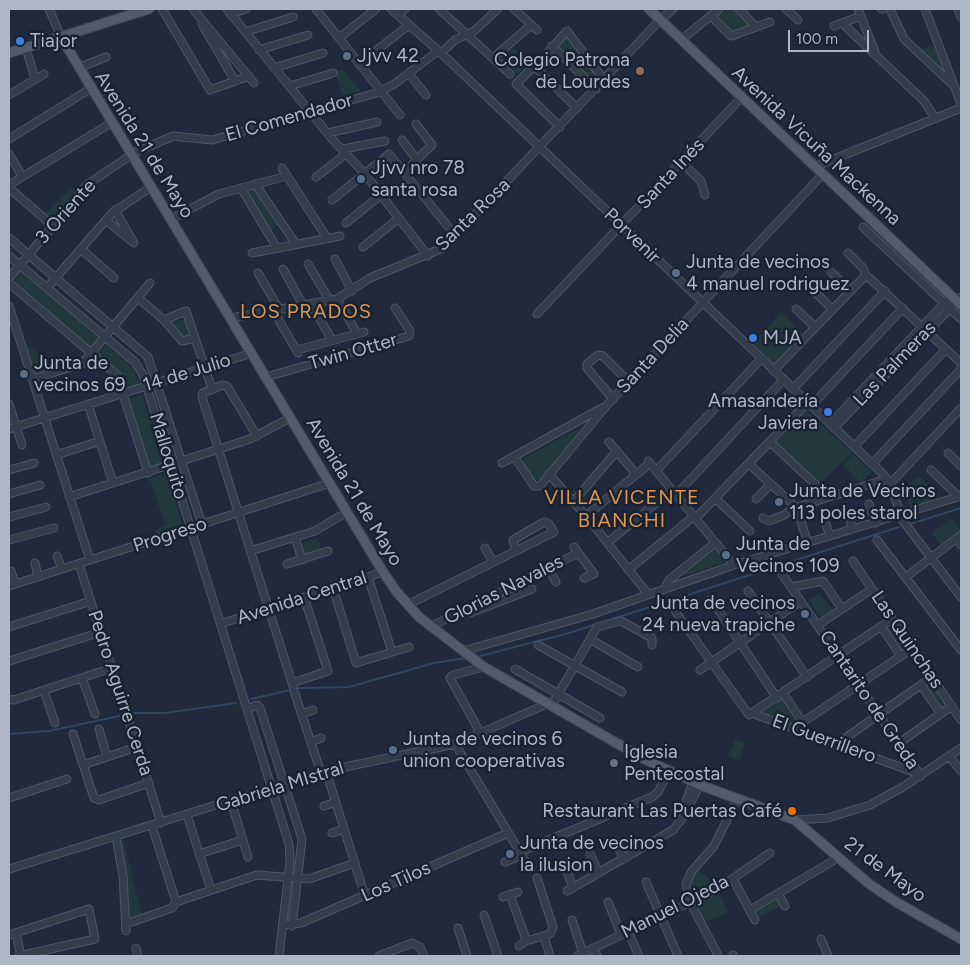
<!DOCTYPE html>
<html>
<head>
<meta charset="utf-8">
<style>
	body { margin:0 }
	#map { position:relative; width:970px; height:965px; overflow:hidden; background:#202a3c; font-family:Figtree,sans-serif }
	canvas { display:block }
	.frame { position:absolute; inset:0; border:10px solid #aeb7c8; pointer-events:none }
	.scale { position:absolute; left:788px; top:30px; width:81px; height:22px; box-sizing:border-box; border:2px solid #aeb7c8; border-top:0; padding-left:6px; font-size:15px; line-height:18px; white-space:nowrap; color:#aeb7c8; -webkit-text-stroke:4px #192230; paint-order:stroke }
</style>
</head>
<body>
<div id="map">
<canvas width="970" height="965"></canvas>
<div class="frame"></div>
<div class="scale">100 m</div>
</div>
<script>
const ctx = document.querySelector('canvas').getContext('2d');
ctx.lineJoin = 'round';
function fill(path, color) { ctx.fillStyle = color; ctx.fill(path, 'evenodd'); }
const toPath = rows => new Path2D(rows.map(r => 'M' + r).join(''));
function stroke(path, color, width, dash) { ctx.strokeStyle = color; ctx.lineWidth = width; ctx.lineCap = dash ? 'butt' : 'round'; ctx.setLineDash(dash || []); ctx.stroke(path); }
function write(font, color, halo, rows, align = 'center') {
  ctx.font = font + ' Figtree,sans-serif'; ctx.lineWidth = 5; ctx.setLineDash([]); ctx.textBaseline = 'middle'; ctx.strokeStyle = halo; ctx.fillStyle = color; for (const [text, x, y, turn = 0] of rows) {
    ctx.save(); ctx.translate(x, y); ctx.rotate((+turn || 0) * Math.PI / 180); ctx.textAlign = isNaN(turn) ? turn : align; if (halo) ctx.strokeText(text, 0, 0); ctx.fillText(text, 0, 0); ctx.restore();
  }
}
fill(toPath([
	[724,9,736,9,752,25,732,33,715,16],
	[566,36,599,76,592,82,556,46],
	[934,45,945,73,919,50],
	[513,48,529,63,517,75,501,60],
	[342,69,361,91,343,96,335,72],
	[88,179,53,221,45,214,66,193],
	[254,189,280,223,270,232,245,191],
	[21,272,100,339,91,351,11,284],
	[781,312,803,333,774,363,753,344],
	[188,318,194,337,183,340,173,322],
	[21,339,56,369,32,376],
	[106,344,133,368,140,386,126,391,121,377,97,356],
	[142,395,164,467,151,471,128,400],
	[806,411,852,453,818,486,775,444],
	[578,429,579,432,542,479,534,480,523,463,524,458],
	[853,454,872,472,861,483,843,465],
	[166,473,184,528,145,541,165,524,150,479],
	[918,476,941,497,910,507,904,489],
	[952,518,961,530,941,545,932,533],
	[318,538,322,552,306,557,302,543],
	[714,549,726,562,681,577,684,573],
	[820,593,833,611,821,619,809,600],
	[892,621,910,648,902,654,884,627],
	[932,680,950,706,941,712,924,686],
	[782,699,796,722,792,725,760,713],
	[735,739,745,743,739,761,728,756],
	[123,840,142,914,128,919,129,899,120,841],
	[698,871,718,885,691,897,692,879],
	[719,894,729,912,705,922,695,904],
	[778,899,781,906,757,918,754,911]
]), '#22383d');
stroke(toPath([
	[910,524,961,508],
	[476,657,569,633,899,527],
	[251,699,299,688,349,687,434,663,466,658],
	[134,713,165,713,236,703],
	[9,734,49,731,124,715]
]), '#314565', 2);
const minor = toPath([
	[49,9,61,37],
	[162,9,210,90,249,76],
	[193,9,254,83],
	[227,9,332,139,365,174,428,256],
	[316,9,400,115],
	[391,9,441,53,883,474,890,484,903,521,961,597],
	[439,9,510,74],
	[514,9,537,30],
	[739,9,756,27],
	[786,9,798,20],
	[858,9,875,52],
	[881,9,883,9],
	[890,9,904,39,954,86],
	[925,9,961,104],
	[958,9,961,17],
	[230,14,246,9],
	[398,15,405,9],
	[711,16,731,36,770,22],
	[842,23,924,101,935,118],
	[202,24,235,81],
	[834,26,861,16],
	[245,32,293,17],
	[339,38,376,9],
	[681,40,719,9],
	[552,46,596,89],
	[26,48,35,79],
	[259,50,308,35],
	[548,52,567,31,604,80],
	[441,53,455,40,474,31,498,9],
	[493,58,531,25],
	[359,64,409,25],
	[78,68,106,57],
	[274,68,323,53],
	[409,74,426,95],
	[290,86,333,73],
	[9,95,44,74],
	[560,127,516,84,534,66,577,108],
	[328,133,377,122],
	[9,139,90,89],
	[402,140,417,160],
	[343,149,385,141],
	[9,154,22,176],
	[681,162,701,181,705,195],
	[814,167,961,108],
	[282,168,327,238],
	[404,172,432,145,416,124],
	[316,177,347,153],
	[255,184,296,244],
	[9,185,111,123],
	[9,188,52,225],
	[241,188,277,248],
	[332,200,389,154,455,235],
	[171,219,219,194,287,176],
	[106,220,134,243,115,210],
	[346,223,381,195],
	[863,227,961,319],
	[9,238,148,357,202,525],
	[363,247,399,218],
	[81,249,114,278],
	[252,253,340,236],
	[848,253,863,268,866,275,961,363],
	[9,256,135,362,143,375,289,844,290,861,279,956],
	[335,259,352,291],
	[308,264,330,301],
	[283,269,303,305],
	[831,272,850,290],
	[258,273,279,309],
	[9,278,88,184,134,153,173,136,212,140,376,93,393,85,438,51],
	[9,283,117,375,148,473],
	[47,288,112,213,151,187],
	[814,291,832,309],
	[138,298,164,320,182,341,195,338],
	[337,299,357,333],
	[311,304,332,340],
	[9,306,90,560],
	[796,309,815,327],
	[273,310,298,353],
	[537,314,741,98],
	[231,318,337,299,370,278,443,248,660,20,673,9],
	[164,320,186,311,212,389],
	[297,350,364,332],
	[773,371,866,275],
	[266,377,409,336,410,331,395,308],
	[32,379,82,364,150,283],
	[793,389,885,291],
	[613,399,587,368,587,364,598,355,603,356,629,382],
	[9,404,22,445],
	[88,404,113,483],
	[811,406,903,308],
	[830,424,951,296],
	[834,428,961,297],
	[9,429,252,353],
	[257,436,227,386,223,385,203,393,202,397,293,686],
	[609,442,636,474],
	[770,442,816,485,823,499],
	[854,447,946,349],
	[948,453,961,466],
	[56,455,100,441],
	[514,456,534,486,540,486,607,405,822,175],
	[648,461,734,565],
	[502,463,602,408],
	[749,464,796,507,808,543],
	[872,464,961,369],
	[9,470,34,463],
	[931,470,959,497],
	[656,471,761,359],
	[549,474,586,516,648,594],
	[890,484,961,408],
	[9,494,40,485],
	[676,495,783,380],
	[69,497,250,439,290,418],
	[715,498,750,531],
	[756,499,771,484],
	[573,502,617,451],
	[869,504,875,523],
	[847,512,853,529],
	[586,516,650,463],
	[9,517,46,507],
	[763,518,769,521,784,515,794,508,887,479],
	[695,519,807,403],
	[824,519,830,536],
	[295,537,302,560],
	[957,539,961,545],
	[9,540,54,528],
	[877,540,961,650],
	[607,543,672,490],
	[574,547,594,574,584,578],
	[485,548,493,562],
	[250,551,315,531,347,512],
	[57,556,62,569],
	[853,561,961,720],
	[35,563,38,577],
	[79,564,161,823],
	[287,564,328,551],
	[548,568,556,582],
	[628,570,693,517],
	[11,571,15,584],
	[782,574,921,776],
	[368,577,392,652],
	[906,577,961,535],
	[9,586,330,483],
	[791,587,823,581,842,609],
	[333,588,356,663,409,647],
	[664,589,669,580,715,543],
	[748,591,807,677],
	[711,599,777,698],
	[407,605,554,532,548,523,544,522,513,540,516,551],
	[462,611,470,613,532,589],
	[675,611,749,715,892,619],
	[220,624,383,572],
	[818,625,872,589],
	[881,626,901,656],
	[9,627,91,601],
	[430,627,578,553],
	[590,639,638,667],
	[538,645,622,692],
	[463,651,593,614,734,565,961,496],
	[9,661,101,632],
	[515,669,600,718],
	[700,670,801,601],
	[82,678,95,714],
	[292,683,328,671,304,597],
	[921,685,941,714],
	[44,691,55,723],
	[294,691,321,773],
	[783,693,803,723],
	[9,699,14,700,112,668],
	[552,705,597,627,621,621,652,638,652,645],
	[247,709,257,705,260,708,302,839,292,926],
	[302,714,313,710],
	[754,714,919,774],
	[794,728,913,648],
	[99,729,107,757],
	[73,734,94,798,99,800,149,783],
	[481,734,450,678,453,675,484,667],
	[311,742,321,738],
	[899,743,952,706],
	[455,744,529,867],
	[837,744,932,677],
	[949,756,961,771],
	[83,765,137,747],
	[326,771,365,896],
	[9,798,67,779],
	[231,801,248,857],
	[324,806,336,802],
	[686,811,686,801,693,783],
	[187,815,211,890],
	[795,820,828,818,870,805,903,787,961,748],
	[152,826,176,902],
	[332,833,344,829],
	[116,837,123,876,126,931],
	[615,841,624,859],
	[520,852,652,797,658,792,669,771],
	[199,854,243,840],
	[590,854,599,873],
	[505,862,522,855],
	[565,866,573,888],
	[9,869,326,771,455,744,549,703],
	[733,879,755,920],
	[646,882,678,956],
	[567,891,673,830,683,817,700,785],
	[510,895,526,939,530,940,550,934,553,927,537,878],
	[779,895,785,906],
	[503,897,518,892],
	[608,902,621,934],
	[750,910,838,858],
	[484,915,498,956],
	[572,920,583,953],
	[126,924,172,908,176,902,257,875,309,879,355,863],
	[283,925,301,923,508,833],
	[458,928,467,956],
	[628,931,639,956],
	[16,933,21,956],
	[9,935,89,909,95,939,19,956],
	[544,936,550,956],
	[821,939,828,956],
	[519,946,527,940],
	[136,948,138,956],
	[593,948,597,956],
	[718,955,690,902,686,884,692,871,714,846,737,800],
	[733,955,734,956],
	[379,956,412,943,420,947,424,956],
	[577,956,716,890,770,853]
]);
const major = toPath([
	[649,9,961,305],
	[61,37,383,572,396,591,419,617,484,667,646,760,700,785,795,820,868,883,896,902,961,939],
	[9,53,149,9]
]);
stroke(minor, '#4e5766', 9);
stroke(major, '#3d4655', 11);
stroke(minor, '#333d4c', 7);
stroke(major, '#515b6c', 9);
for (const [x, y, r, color] of [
	[20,41,5,"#3f7fe0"],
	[347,56,5,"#5c6f8a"],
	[640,71,5,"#8d6e63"],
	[361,179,5,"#5c6f8a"],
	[676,273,5,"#5c6f8a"],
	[753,338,5,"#3f7fe0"],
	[24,374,5,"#5c6f8a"],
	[828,412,5,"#3f7fe0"],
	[779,502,5,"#5c6f8a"],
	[726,555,5,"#5c6f8a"],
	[805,614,5,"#5c6f8a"],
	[393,750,5,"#5c6f8a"],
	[614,763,5,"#6b7280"],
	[792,811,5,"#e8710a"],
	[510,854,5,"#5c6f8a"]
]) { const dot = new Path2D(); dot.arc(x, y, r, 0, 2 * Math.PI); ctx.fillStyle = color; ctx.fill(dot); stroke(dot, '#192230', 2); }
write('19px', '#aeb7c8', '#192230', [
	["Tiajor",30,41],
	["Jjvv 42",357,56],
	["Colegio Patrona",630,60,"right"],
	["de Lourdes",630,82,"right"],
	["Jjvv nro 78",371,168],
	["santa rosa",371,190],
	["Junta de vecinos",686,262],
	["4 manuel rodriguez",686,284],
	["MJA",763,338],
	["Junta de",34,363],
	["vecinos 69",34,385],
	["Amasandería",818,401,"right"],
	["Javiera",818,423,"right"],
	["Junta de Vecinos",789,491],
	["113 poles starol",789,513],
	["Junta de",736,544],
	["Vecinos 109",736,566],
	["Junta de vecinos",795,603,"right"],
	["24 nueva trapiche",795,625,"right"],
	["Junta de vecinos 6",403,739],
	["union cooperativas",403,761],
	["Iglesia",624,752],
	["Pentecostal",624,774],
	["Restaurant Las Puertas Café",782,811,"right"],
	["Junta de vecinos",520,843],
	["la ilusion",520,865]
], 'left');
write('19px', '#aeb7c8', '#192230', [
	["El Comendador",289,118,-16],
	["Avenida 21 de Mayo",144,145,58],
	["Avenida Vicuña Mackenna",816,146,43],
	["Santa Inés",671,174,-47],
	["3 Oriente",66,212,-48],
	["Santa Rosa",473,215,-44],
	["Porvenir",632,236,44],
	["Twin Otter",353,352,-16],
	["Santa Delia",653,356,-47],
	["Las Palmeras",895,364,-46],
	["14 de Julio",187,373,-17],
	["Malloquito",168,456,73],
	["Avenida 21 de Mayo",354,492,59],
	["Progreso",170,535,-18],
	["Glorias Navales",504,590,-27],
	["Avenida Central",302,598,-18],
	["Las Quinchas",907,640,56],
	["Pedro Aguirre Cerda",120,693,72],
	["Cantarito de Greda",869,700,56],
	["El Guerrillero",824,739,20],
	["Gabriela MIstral",280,787,-17],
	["21 de Mayo",885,870,36],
	["Los Tilos",396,882,-24],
	["Manuel Ojeda",675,907,-27]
]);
ctx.letterSpacing = '1px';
write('20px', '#dd9554', '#192230', [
	["LOS PRADOS",306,312],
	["VILLA VICENTE",622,498],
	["BIANCHI",622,521]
]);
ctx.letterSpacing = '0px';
</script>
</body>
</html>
